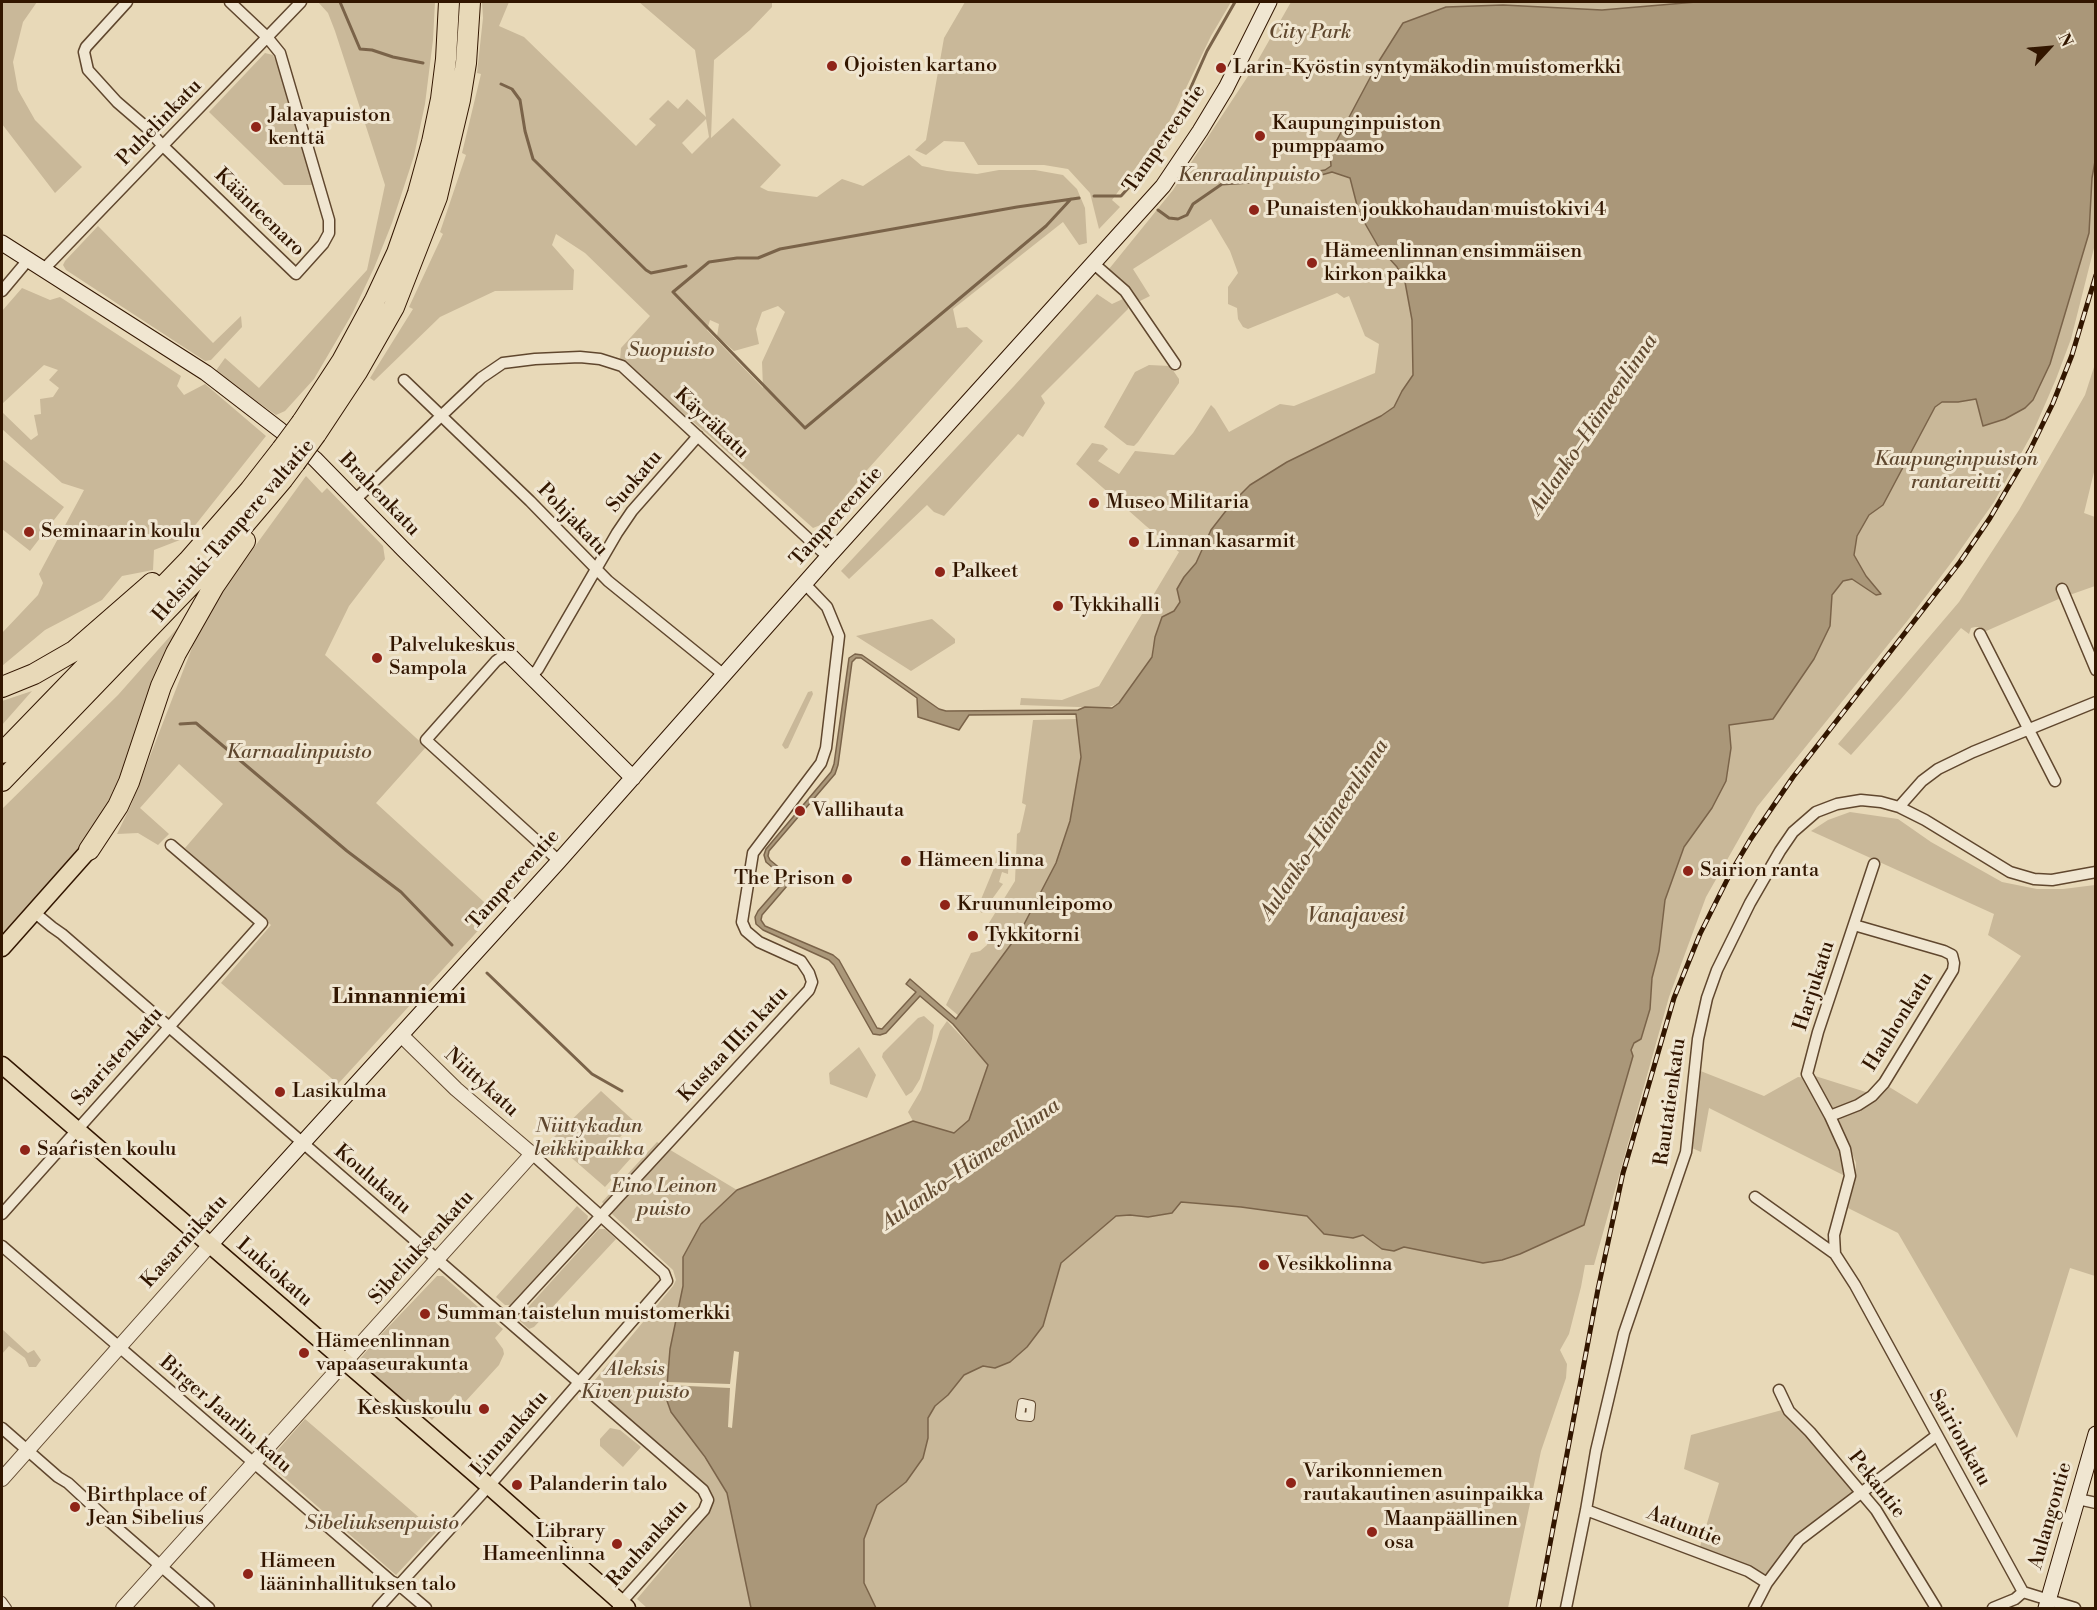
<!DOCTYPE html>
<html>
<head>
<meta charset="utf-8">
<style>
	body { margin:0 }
	#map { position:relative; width:2097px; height:1610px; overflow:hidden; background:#e8d9b8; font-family:"Libre Bodoni",serif }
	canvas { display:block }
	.frame { position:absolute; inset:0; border:3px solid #321600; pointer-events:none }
	.north { position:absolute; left:2019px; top:18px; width:60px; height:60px; -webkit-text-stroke:4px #f0e6d1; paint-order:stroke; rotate:64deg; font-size:16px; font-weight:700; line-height:24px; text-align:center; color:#321600 }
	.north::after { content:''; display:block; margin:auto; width:21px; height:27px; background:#321600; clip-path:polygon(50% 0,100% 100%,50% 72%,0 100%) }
</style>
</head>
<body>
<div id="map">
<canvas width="2097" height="1610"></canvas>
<div class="frame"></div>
<div class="north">N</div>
</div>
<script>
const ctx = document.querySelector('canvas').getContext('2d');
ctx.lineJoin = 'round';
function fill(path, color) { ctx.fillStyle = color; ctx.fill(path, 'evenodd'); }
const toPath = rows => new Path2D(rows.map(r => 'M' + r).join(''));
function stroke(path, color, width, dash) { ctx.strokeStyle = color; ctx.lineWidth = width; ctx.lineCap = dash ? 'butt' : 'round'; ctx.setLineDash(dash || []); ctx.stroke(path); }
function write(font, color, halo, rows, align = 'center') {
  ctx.font = font + ' "Libre Bodoni",serif'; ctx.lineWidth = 6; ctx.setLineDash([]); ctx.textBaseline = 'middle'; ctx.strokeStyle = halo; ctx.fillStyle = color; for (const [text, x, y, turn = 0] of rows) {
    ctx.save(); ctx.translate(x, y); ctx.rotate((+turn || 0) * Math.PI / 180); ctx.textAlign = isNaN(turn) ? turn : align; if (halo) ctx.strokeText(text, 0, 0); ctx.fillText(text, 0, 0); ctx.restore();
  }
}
fill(toPath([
	[2,2,37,2,23,22,13,62,18,90,35,120,82,167,55,193,2,124],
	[318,2,435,2,433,40,425,104,414,156,392,223,374,268,352,314,314,379,285,411,276,415,215,372,225,358,259,388,367,270,385,185,335,31,328,13],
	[482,2,509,2,499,26,524,37,636,146,656,125,649,119,668,100,678,109,687,99,706,117,695,50,639,2,772,2,772,7,750,30,714,60,711,138,733,118,781,165,760,187,768,191,817,197,842,179,863,186,909,155,922,166,947,171,977,174,999,170,1035,170,1063,175,1077,189,1085,208,1087,243,1079,245,1063,222,953,309,957,328,967,327,983,341,868,469,823,524,813,528,705,432,620,360,621,348,650,316,585,253,556,234,552,245,574,270,573,290,495,291,440,317,374,381,370,378,413,309,409,307,443,234,440,232,466,155,462,153,481,74,477,73,483,18],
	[706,119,709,137,692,154,682,143],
	[778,306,785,312,762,362,763,388,707,330,710,320,719,324,717,336,734,351,759,344,756,329,762,312],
	[965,2,1231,2,1211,36,1173,115,1159,139,1148,151,1112,200,1120,207,1099,229,1090,193,1068,169,1044,165,978,165,964,142,944,141,926,155,915,150,926,140,944,38],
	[1291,2,1696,2,1602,10,1503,5,1446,7,1403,23,1379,61,1330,153,1331,166,1325,170,1306,173,1307,179,1332,172,1350,178,1359,213,1378,246,1397,267,1405,282,1412,320,1413,376,1402,391,1394,407,1381,416,1287,462,1250,485,1211,530,1196,563,1184,577,1177,589,1180,602,1153,645,1152,657,1119,703,1107,708,1020,705,1021,698,1062,700,1099,686,1179,552,1146,526,1076,464,1092,443,1103,445,1108,449,1098,461,1119,474,1135,451,1174,455,1193,433,1211,405,1215,409,1229,432,1280,404,1294,406,1375,373,1379,344,1365,336,1349,296,1344,298,1337,293,1248,329,1243,327,1238,319,1237,308,1228,304,1228,287,1238,273,1230,251,1211,219,1133,269,1150,296,1140,301,1109,269,1173,190,1254,67],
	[265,53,273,55,281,72,314,185,284,185,209,112],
	[2095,156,2095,244,2071,339,2056,379,2033,432,1994,502,1954,559,1908,620,1757,807,1706,897,1669,997,1594,1265,1585,1265,1581,1287,1569,1334,1560,1350,1567,1364,1566,1378,1541,1451,1508,1608,876,1608,864,1583,864,1539,877,1505,906,1482,928,1438,928,1418,935,1406,948,1395,964,1375,983,1366,995,1368,1010,1362,1027,1347,1043,1326,1061,1263,1116,1216,1130,1215,1148,1217,1172,1213,1180,1202,1241,1207,1307,1216,1324,1234,1353,1238,1363,1235,1394,1251,1404,1247,1483,1263,1584,1225,1633,1056,1631,1050,1633,1043,1641,1039,1650,1009,1652,978,1659,951,1665,900,1684,847,1712,808,1731,748,1729,725,1773,719,1814,659,1830,626,1832,596,1843,581,1852,579,1876,595,1854,555,1857,536,1869,515,1883,505,1935,407,1942,402,1958,402,1976,399,1983,426,2005,419,2025,408,2089,233,2092,178],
	[98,226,213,343,241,316,242,327,211,360,205,361,66,270,63,265,65,261],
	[22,288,50,300,60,297,181,376,177,386,184,395,205,384,266,436,185,538,154,550,153,570,122,576,102,600,45,630,2,666,2,633,38,595,43,583,39,574,84,490,62,483,2,429,2,412,31,440,38,435,34,415,41,414,40,399,53,397,59,388,49,380,58,370,44,365,2,404,2,311],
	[1097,294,1112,304,1125,298,1128,303,1128,309,1041,396,1045,403,1023,437,1018,434,944,516,934,512,927,505,849,579,841,571,1014,386],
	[2095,364,2095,468,2084,513,2095,517,2095,586,2061,598,1984,632,1981,627,1975,627,1971,628,1969,634,1961,628,1901,699,1851,755,1838,744,1959,602,2019,510,2085,395],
	[1149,365,1170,366,1179,379,1179,383,1138,442,1134,446,1127,445,1104,427,1135,372],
	[2,459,64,507,30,551,2,529],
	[306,476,322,493,327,488,383,546,385,559,349,606,325,655,426,747,376,803,495,912,338,1084,221,983,271,925,185,848,223,804,179,764,140,808,169,834,158,845,138,833,117,834,131,805,197,635,224,589],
	[188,616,124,778,91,838,2,941,2,809,118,695],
	[932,619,955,639,955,643,911,671,856,636],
	[32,691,2,725,2,701],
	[808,692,812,691,813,694,788,748,785,749,782,745],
	[1077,719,1081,757,1076,791,1070,822,1056,863,1020,932,959,1016,946,1005,971,953,980,951,987,945,990,935,987,926,1015,881,1017,834,1020,832,1026,805,1022,803,1033,720],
	[1850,812,1898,819,1931,842,2002,882,2037,889,2063,889,2095,885,2095,1276,2070,1268,2017,1438,1898,1233,1848,1208,1855,1179,1856,1163,1839,1120,1843,1115,1886,1085,1917,1104,2021,956,1988,935,1994,914,1811,831,1828,820],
	[998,852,1009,852,1008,874,1002,872,999,882,1003,884,982,913,977,909,994,868],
	[924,1016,934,1025,932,1039,920,1079,912,1092,906,1096,882,1057,883,1053,918,1018],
	[947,1021,988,1065,969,1120,954,1133,913,1121,908,1112,921,1090,940,1031],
	[859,1047,876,1075,867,1098,830,1084,829,1073],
	[1698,1070,1764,1096,1798,1077,1806,1078,1840,1149,1845,1176,1709,1108,1701,1152,1692,1148,1698,1103],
	[1812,1075,1869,1093,1859,1100,1835,1111,1830,1106],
	[601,1091,634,1121,615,1143,631,1158,605,1187,551,1140],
	[657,1142,737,1190,701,1224,683,1270,683,1286,670,1349,666,1398,727,1493,751,1608,647,1608,637,1599,710,1512,712,1503,589,1387,673,1286,676,1280,673,1270,613,1215,602,1202],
	[577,1206,588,1216,587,1221,510,1305,505,1305,496,1297],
	[599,1229,605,1229,616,1239,534,1327,529,1329,520,1321,520,1316],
	[437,1276,443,1276,503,1329,495,1338,503,1349,504,1354,499,1365,465,1402,455,1394,432,1420,408,1399,405,1401,359,1363,360,1359,374,1342],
	[2,1329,28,1353,34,1350,41,1360,36,1367,29,1367,25,1358,9,1346,2,1354],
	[1782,1410,1791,1418,1855,1492,1766,1578,1699,1550,1719,1483,1684,1469,1691,1435],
	[305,1419,436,1532,396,1575,270,1465,269,1460],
	[610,1428,620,1430,641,1447,623,1467,600,1446,600,1439]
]), '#c9b899');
const water = toPath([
	[1696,2,2095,2,2096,156,2092,178,2089,233,2050,364,2033,400,2025,408,2005,419,1983,426,1976,399,1958,402,1942,402,1935,407,1883,505,1869,515,1857,536,1854,555,1866,576,1881,594,1876,595,1852,579,1843,581,1832,595,1830,626,1814,659,1773,719,1729,725,1731,748,1726,781,1712,808,1684,847,1665,900,1659,951,1652,978,1650,1009,1641,1039,1634,1043,1631,1050,1633,1056,1584,1225,1520,1254,1502,1260,1483,1263,1404,1247,1394,1251,1382,1249,1363,1235,1353,1238,1324,1234,1307,1216,1241,1207,1181,1202,1172,1213,1148,1217,1130,1215,1116,1216,1061,1263,1043,1326,1027,1347,1010,1362,995,1368,983,1366,964,1375,948,1395,935,1406,928,1418,928,1438,923,1458,906,1482,877,1505,864,1539,864,1583,876,1608,751,1608,727,1493,705,1457,671,1412,666,1398,670,1349,683,1286,683,1257,701,1224,737,1190,913,1121,954,1133,969,1120,988,1065,953,1024,920,996,886,1033,880,1035,873,1034,834,965,829,960,763,930,756,924,755,917,758,911,786,879,766,862,764,855,766,849,831,772,834,764,849,658,855,654,862,655,939,709,946,711,1078,710,1085,707,1112,708,1119,703,1152,657,1155,637,1162,617,1174,611,1180,602,1177,589,1184,577,1196,563,1211,530,1232,503,1250,485,1287,462,1381,416,1394,407,1402,391,1413,375,1412,320,1405,282,1397,267,1378,246,1359,213,1350,178,1332,172,1307,179,1304,176,1306,173,1325,170,1331,166,1330,153,1379,61,1403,23,1446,7,1503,5,1602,10,1696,2],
	[856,658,861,658,917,698,918,717,959,730,969,715,1076,714,1081,757,1070,821,1056,863,1020,932,956,1019,910,979,906,984,916,992,882,1029,877,1028,839,960,833,955,765,926,761,920,762,915,793,879,770,860,768,856,769,851,835,774,838,765,852,662,856,658]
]);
fill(water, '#aa9779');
stroke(water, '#7a6349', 1.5);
fill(toPath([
	[734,1351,739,1352,732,1428,728,1427,730,1388,667,1385,667,1382,730,1384]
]), '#e8d9b8');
stroke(toPath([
	[340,2,360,49,372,50,393,57,423,63],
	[501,84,512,89,520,100,525,131,533,159,646,270,651,273,686,266],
	[1131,185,1144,163,1171,132,1207,51,1235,2],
	[1094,196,1121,196,1131,185,1134,189],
	[1158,210,1169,218,1178,219,1187,215,1193,204,1222,184,1284,180,1304,176],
	[709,262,673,292,805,428,1046,226,1071,199],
	[709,262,737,258,758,258,780,249,1017,207,1079,198],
	[180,724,196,723,347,851,401,892,452,945],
	[487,973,592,1074,622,1091]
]), '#7a6349', 3);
const pedestrian = toPath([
	[1022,1403,1031,1405,1030,1417,1020,1416,1022,1403],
	[2,1601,7,1608]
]);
const minor = toPath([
	[127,2,86,47,84,52,88,70,117,102,146,127,162,145,296,274,323,244,329,233,329,220,280,53,267,37,230,2],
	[1093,263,1125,291,1175,364],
	[44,269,301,2],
	[2,291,28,260],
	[404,380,530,501,608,581,724,675],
	[354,501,441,416,481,378,503,363,535,359,580,357,600,359,622,366,828,557],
	[2062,589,2096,670],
	[1980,634,2055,781],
	[507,653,496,661,426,740,559,861],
	[531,677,538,669,617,533,632,511,698,436],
	[1899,807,1922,781,1938,769,1973,752,2096,702],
	[34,912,52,927,62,934,703,1490,708,1500,704,1510,618,1606],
	[1830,1116,1807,1074,1818,1032,1874,864],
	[1755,1197,1835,1254,1855,1285,2023,1592,2075,1608],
	[2,1214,262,923,171,845],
	[2,1246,391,1581,399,1585,426,1608],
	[1835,1254,1834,1235,1850,1176,1845,1149,1830,1116,1858,1105,1872,1096,1884,1083,1953,970,1954,963,1952,955,1944,951,1854,925],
	[506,1319,809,990,812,982,809,973,801,961,759,942,746,931,742,922,753,853,821,763,826,748,839,636,827,607,805,584],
	[1779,1390,1789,1411,1810,1432,1876,1510,1936,1608],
	[2,1428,58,1477,68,1483,109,1521,209,1608],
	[2078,1499,2096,1503],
	[1586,1510,1748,1571,1767,1583],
	[378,1608,489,1486,667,1281,664,1273,532,1154],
	[1566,1608,1586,1510,1596,1451,1624,1333,1686,1152,1698,1039,1707,998,1717,970,1750,903,1780,851,1793,832,1816,812,1837,804,1861,800,1881,802,1899,807,1925,820,2010,872,2034,879,2052,880,2096,872],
	[1754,1608,1767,1583,1799,1540,1936,1436],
	[1993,1608,2015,1599,2023,1592]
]);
const tertiary = toPath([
	[2,1479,209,1246],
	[123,1608,532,1154,456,1089,401,1035]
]);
const secondary = toPath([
	[2,243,206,373,280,430,315,459,403,549,633,778],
	[209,1246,559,861,828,557,1163,186,1200,131,1226,88,1269,2],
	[2046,1608,2096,1434]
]);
const primary = toPath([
	[2,948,89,850],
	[2,1065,489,1486,627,1608]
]);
const motorway = toPath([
	[302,422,342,361,375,300,397,253,418,193,432,142,441,99,446,59,449,2],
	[316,434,357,372,394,307,437,197,460,100,466,63,470,2],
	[2,687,34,674,74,651,152,583],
	[2,753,188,561,250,490,282,449],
	[2,781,209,566,283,479,295,463],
	[89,850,118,806,129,782,161,686,176,653,214,586,245,541]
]);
stroke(pedestrian, '#60472e', 10);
stroke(minor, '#60472e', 13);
stroke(tertiary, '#60472e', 16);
stroke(secondary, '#321600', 17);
stroke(primary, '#321600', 19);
stroke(motorway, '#321600', 22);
stroke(pedestrian, '#f0e6d1', 8);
stroke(minor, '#f0e6d1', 10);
stroke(tertiary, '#f0e6d1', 14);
stroke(secondary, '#f0e6d1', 15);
stroke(primary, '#e8d9b8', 16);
stroke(motorway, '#e8d9b8', 20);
const rail = toPath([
	[1538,1608,1598,1289,1623,1173,1674,998,1700,934,1731,872,1750,840,1793,777,1960,562,1990,518,2030,450,2053,403,2072,355,2096,275]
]);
stroke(rail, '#321600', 5);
stroke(rail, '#f0e6d1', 3, [9]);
const motorwayBridge = toPath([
	[282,449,302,422],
	[295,463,316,434]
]);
stroke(motorwayBridge, '#321600', 22, []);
stroke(motorwayBridge, '#e8d9b8', 20);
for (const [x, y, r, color] of [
	[832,66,6,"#8f2418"],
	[1221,68,6,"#8f2418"],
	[256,127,6,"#8f2418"],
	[1260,136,6,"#8f2418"],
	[1254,210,6,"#8f2418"],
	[1312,263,6,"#8f2418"],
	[1094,503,6,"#8f2418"],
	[29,532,6,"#8f2418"],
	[1134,542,6,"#8f2418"],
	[940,572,6,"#8f2418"],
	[1058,606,6,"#8f2418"],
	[377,658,6,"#8f2418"],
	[800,811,6,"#8f2418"],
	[906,861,6,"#8f2418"],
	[1688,871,6,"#8f2418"],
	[847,879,6,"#8f2418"],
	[945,905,6,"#8f2418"],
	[973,936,6,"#8f2418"],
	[280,1092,6,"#8f2418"],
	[25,1150,6,"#8f2418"],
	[1264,1265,6,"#8f2418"],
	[425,1314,6,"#8f2418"],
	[304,1353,6,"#8f2418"],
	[484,1409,6,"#8f2418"],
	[1291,1483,6,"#8f2418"],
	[517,1485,6,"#8f2418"],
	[75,1507,6,"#8f2418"],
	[1372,1532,6,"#8f2418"],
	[617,1544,6,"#8f2418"],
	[248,1574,6,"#8f2418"]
]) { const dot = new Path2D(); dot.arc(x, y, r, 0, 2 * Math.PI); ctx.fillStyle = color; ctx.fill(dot); stroke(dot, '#f0e6d1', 2); }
write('italic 20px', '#5f472e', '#f0e6d1', [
	["City Park",1310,33],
	["Kenraalinpuisto",1249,176],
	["Suopuisto",671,351],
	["Kaupunginpuiston",1956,460],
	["rantareitti",1956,483],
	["Karnaalinpuisto",299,753],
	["Niittykadun",589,1127],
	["leikkipaikka",589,1150],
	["Eino Leinon",664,1187],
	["puisto",664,1210],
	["Aleksis",635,1370],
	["Kiven puisto",635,1393],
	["Sibeliuksenpuisto",382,1524]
]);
write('20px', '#321600', '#f0e6d1', [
	["Ojoisten kartano",844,66],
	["Larin-Kyöstin syntymäkodin muistomerkki",1233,68],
	["Jalavapuiston",268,116],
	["kenttä",268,139],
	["Kaupunginpuiston",1272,124],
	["pumppaamo",1272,147],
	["Punaisten joukkohaudan muistokivi 4",1266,210],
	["Hämeenlinnan ensimmäisen",1324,252],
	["kirkon paikka",1324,275],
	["Museo Militaria",1106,503],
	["Seminaarin koulu",41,532],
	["Linnan kasarmit",1146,542],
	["Palkeet",952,572],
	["Tykkihalli",1070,606],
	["Palvelukeskus",389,646],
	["Sampola",389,669],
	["Vallihauta",812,811],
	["Hämeen linna",918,861],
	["Sairion ranta",1700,871],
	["The Prison",835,879,"right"],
	["Kruununleipomo",957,905],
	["Tykkitorni",985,936],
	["Lasikulma",292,1092],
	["Saaristen koulu",37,1150],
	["Vesikkolinna",1276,1265],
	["Summan taistelun muistomerkki",437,1314],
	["Hämeenlinnan",316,1342],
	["vapaaseurakunta",316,1365],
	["Keskuskoulu",472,1409,"right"],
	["Varikonniemen",1303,1472],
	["rautakautinen asuinpaikka",1303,1495],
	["Palanderin talo",529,1485],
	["Birthplace of",87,1496],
	["Jean Sibelius",87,1519],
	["Maanpäällinen",1384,1520],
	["osa",1384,1543],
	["Library",605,1532,"right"],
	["Hameenlinna",605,1555,"right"],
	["Hämeen",260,1562],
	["lääninhallituksen talo",260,1585]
], 'left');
write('20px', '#321600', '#f0e6d1', [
	["Puhelinkatu",160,123,-46],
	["Tampereentie",1165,139,-55],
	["Käänteenaro",259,213,44],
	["Käyräkatu",711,424,43],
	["Suokatu",635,482,-50],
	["Brahenkatu",379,495,46],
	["Tampereentie",837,517,-48],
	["Pohjakatu",572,520,46],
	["Helsinki-Tampere valtatie",234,531,-49],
	["Tampereentie",514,880,-48],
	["Harjukatu",1815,986,-72],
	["Hauhonkatu",1899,1022,-58],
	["Kustaa III:n katu",734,1045,-47],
	["Saaristenkatu",118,1057,-48],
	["Niittykatu",481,1083,42],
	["Rautatienkatu",1671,1102,-82],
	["Koulukatu",372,1180,41],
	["Kasarmikatu",185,1242,-48],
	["Sibeliuksenkatu",422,1248,-48],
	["Lukiokatu",274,1273,41],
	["Birger Jaarlin katu",225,1415,41],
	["Linnankatu",510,1434,-49],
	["Sairionkatu",1959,1438,61],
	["Pekantie",1876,1485,52],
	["Aulangontie",2051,1516,-74],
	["Aatuntie",1684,1527,21],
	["Rauhankatu",648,1544,-48]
]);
write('italic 21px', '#624a30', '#f0e6d1', [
	["Aulanko–Hämeenlinna",1594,425,-56],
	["Aulanko–Hämeenlinna",1325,830,-56],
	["Vanajavesi",1356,917],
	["Aulanko–Hämeenlinna",971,1165,-35]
]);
write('bold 22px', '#321600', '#f0e6d1', [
	["Linnanniemi",399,998]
]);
</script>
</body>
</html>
